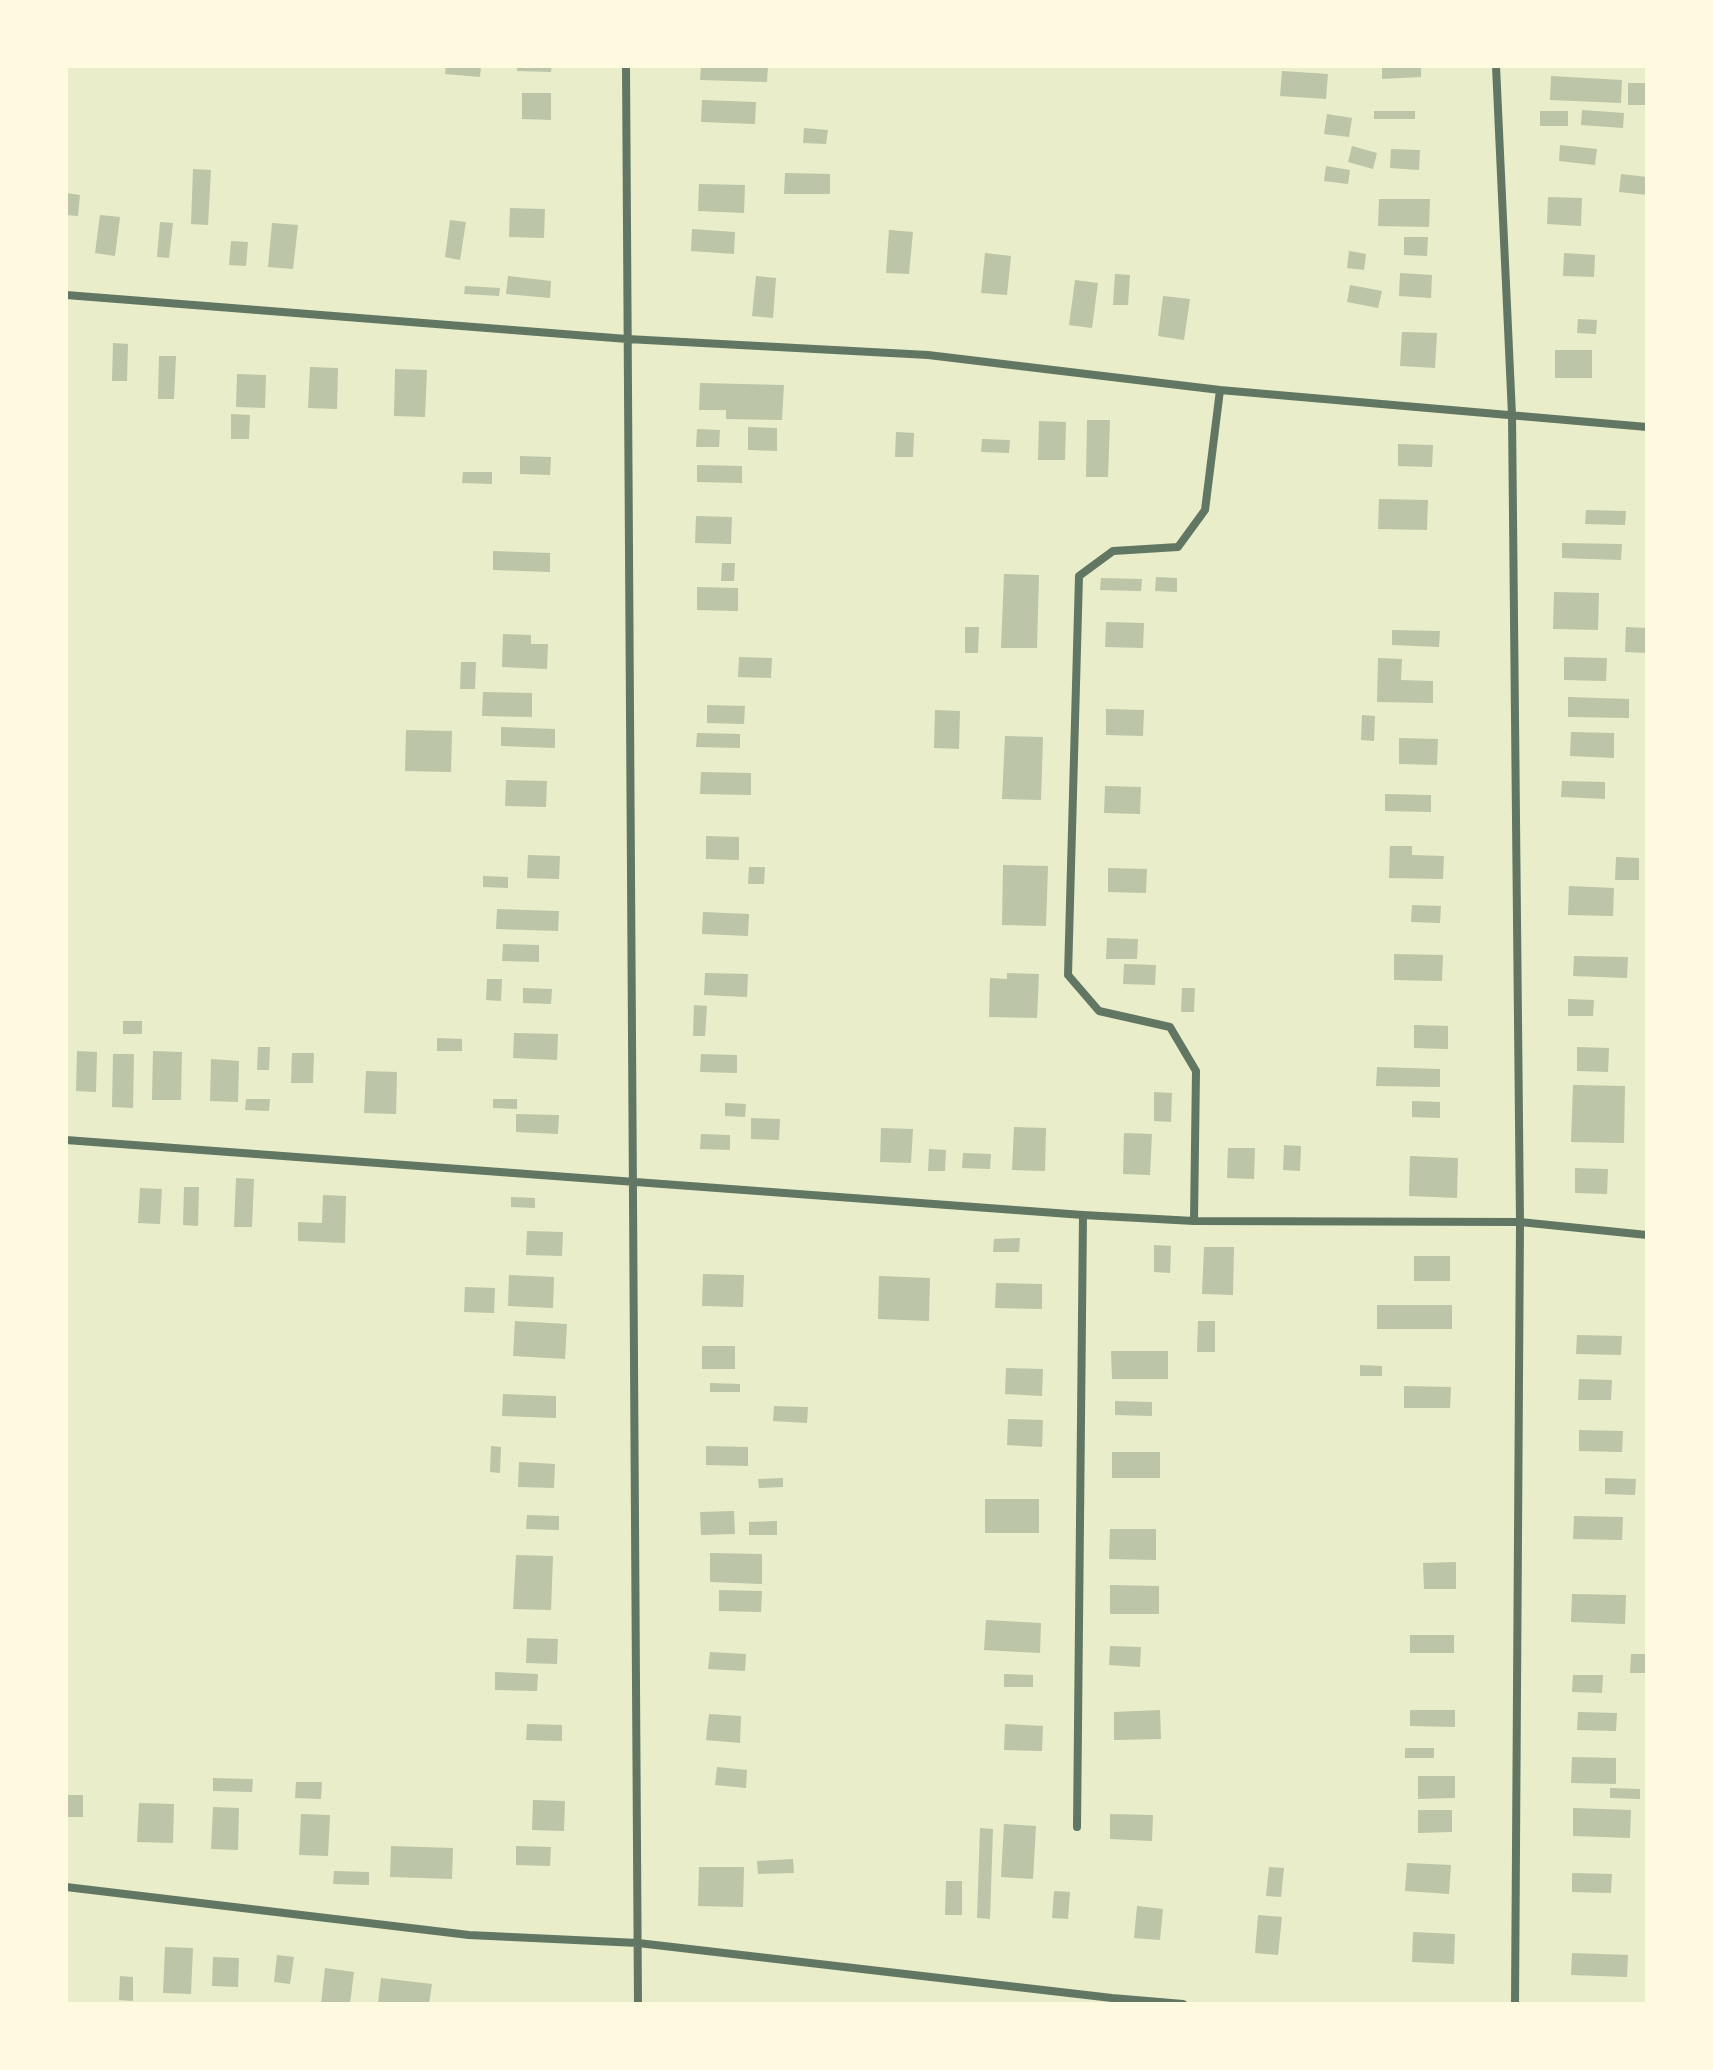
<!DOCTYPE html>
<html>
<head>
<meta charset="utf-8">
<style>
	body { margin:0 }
	#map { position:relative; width:1713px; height:2070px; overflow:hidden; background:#e9edc9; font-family:Merriweather,serif }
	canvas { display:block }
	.frame { position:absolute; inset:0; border:68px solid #fefae0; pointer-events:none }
</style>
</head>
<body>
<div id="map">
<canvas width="1713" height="2070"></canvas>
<div class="frame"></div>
</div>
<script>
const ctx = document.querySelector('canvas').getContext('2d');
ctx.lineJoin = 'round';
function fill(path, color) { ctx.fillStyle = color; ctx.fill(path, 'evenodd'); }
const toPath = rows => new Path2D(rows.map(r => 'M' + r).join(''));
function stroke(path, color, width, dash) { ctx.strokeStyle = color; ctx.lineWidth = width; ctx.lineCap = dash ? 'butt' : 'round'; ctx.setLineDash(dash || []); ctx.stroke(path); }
fill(toPath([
	[446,66,481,66,480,77,445,74],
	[517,66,552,66,551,72,517,71],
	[701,66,768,66,767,82,700,80],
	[1382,66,1421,66,1421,77,1382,79],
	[1282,71,1328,74,1326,99,1280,96],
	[1551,76,1622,80,1621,103,1550,100],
	[1628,83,1645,83,1645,105,1628,105],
	[522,93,551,93,551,120,522,119],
	[702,100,756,102,755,124,701,122],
	[1582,110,1624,113,1623,128,1581,125],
	[1374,111,1415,111,1415,119,1374,119],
	[1540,111,1568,111,1568,126,1540,126],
	[1327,114,1352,118,1349,137,1324,134],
	[804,128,828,130,826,144,803,143],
	[1560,145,1597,149,1595,165,1559,161],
	[1352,146,1377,153,1373,169,1348,162],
	[1391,149,1420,150,1419,170,1390,168],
	[1326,166,1350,170,1348,184,1324,181],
	[193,169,211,170,208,225,191,224],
	[785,173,830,174,830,194,784,194],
	[1621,174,1647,177,1647,195,1619,192],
	[699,184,745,185,744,213,698,211],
	[66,193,80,195,78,216,66,215],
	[1548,197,1582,198,1581,226,1547,224],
	[1379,199,1430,199,1429,227,1378,226],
	[510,208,545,209,544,238,509,237],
	[100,215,120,217,115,256,95,253],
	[450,220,466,222,460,260,445,257],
	[160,222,173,223,169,258,157,257],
	[272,223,298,225,293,269,268,267],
	[692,229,735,232,734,254,691,251],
	[889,230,913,232,909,274,886,273],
	[1404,237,1428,237,1427,256,1404,255],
	[231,241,248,242,246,266,229,265],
	[1349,251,1366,254,1364,270,1347,268],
	[985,253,1011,256,1007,295,981,293],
	[1564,253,1595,255,1594,277,1563,276],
	[1400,273,1432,275,1431,298,1399,296],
	[1115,274,1130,275,1128,305,1113,305],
	[508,276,551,281,550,298,506,294],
	[756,276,776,278,773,318,752,316],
	[1075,280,1098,283,1092,328,1069,325],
	[1350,285,1382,291,1378,308,1347,302],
	[465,286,500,288,499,296,464,294],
	[1163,296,1190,299,1184,340,1158,336],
	[1578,319,1597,320,1596,334,1577,333],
	[1402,332,1437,333,1435,368,1400,366],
	[113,343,128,344,127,381,112,381],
	[1555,350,1592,350,1592,378,1555,378],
	[159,356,176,356,174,399,158,399],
	[310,367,338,368,337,409,308,408],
	[395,369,427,370,425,417,394,416],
	[237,374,266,375,265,408,236,407],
	[700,383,784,385,782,420,726,419,726,410,699,410],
	[231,414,250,415,249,439,231,439],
	[1087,420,1110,420,1108,477,1086,477],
	[1039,421,1066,422,1065,460,1038,460],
	[748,427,777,428,777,451,748,450],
	[697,429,720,430,719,447,696,447],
	[896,432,914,433,913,457,895,457],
	[982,439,1010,440,1009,453,981,452],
	[1398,444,1433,445,1432,467,1398,466],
	[520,456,551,457,550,475,520,474],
	[697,465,742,466,742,483,697,482],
	[463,472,492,472,492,484,462,483],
	[1379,499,1428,500,1427,530,1378,529],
	[1586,510,1626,511,1625,525,1585,524],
	[696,516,732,517,731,544,695,543],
	[1562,543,1622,544,1621,560,1562,558],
	[493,551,550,553,550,572,493,570],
	[722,563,735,563,734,581,721,581],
	[1004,574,1039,575,1037,648,1001,648],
	[1156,577,1177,578,1177,592,1155,591],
	[1101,578,1142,579,1141,591,1100,590],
	[697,587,738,588,738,611,697,610],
	[1554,592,1599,593,1598,630,1553,629],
	[1106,622,1144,623,1143,648,1105,647],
	[965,627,979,627,978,653,965,653],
	[1626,627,1647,628,1647,653,1625,652],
	[1392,630,1440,631,1439,647,1392,645],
	[503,634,531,635,531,644,548,644,547,669,502,667],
	[739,657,772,658,771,678,738,677],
	[1564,657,1607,658,1606,681,1564,680],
	[1378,658,1402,659,1401,680,1433,681,1433,703,1377,702],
	[461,662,476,662,475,689,460,689],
	[483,692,532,693,532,717,482,716],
	[1568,697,1629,699,1629,718,1568,717],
	[707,705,745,706,744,724,707,723],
	[1106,709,1144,710,1143,736,1106,735],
	[935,710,960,711,959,749,934,748],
	[1362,715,1375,716,1374,741,1361,740],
	[501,727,555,729,555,748,501,746],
	[406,730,452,731,451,772,405,771],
	[1571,732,1614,733,1614,758,1570,756],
	[697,733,740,734,740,748,696,747],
	[1005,736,1043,737,1041,800,1002,799],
	[1399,738,1438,739,1437,765,1399,764],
	[701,772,751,773,751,795,700,794],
	[506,780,547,781,546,807,505,806],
	[1562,781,1605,782,1605,799,1561,797],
	[1105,786,1141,787,1140,814,1104,813],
	[1385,794,1431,795,1431,812,1385,811],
	[706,836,739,837,739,860,706,859],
	[1390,846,1412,846,1412,855,1444,856,1443,879,1389,878],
	[528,855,560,856,559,879,527,878],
	[1616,857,1639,858,1639,880,1615,880],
	[1003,865,1048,866,1046,926,1002,925],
	[749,867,765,867,764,884,748,884],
	[1108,868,1147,869,1146,893,1108,892],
	[483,876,508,877,508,888,483,887],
	[1569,886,1614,888,1613,916,1568,915],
	[1412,905,1441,906,1440,923,1411,922],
	[497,909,559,911,558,931,496,929],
	[703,912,749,914,748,936,702,934],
	[1107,938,1138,939,1137,959,1106,959],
	[503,944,539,945,539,962,502,961],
	[1394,954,1443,955,1442,981,1394,980],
	[1574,956,1628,957,1627,978,1573,976],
	[1124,964,1156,965,1155,985,1123,984],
	[705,973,748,974,747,997,704,995],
	[1007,973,1039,974,1037,1018,989,1017,990,978,1007,979],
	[487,979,502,979,501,1001,486,1000],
	[523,988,552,989,551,1004,523,1003],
	[1182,988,1195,988,1194,1012,1181,1012],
	[1568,999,1594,1000,1593,1016,1568,1016],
	[694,1005,707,1006,705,1036,693,1036],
	[123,1021,142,1021,142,1034,123,1034],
	[1414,1025,1448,1026,1448,1049,1414,1048],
	[514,1033,558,1034,557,1060,513,1058],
	[437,1038,462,1039,462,1051,437,1051],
	[258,1047,270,1047,269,1070,257,1070],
	[1577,1047,1609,1048,1608,1072,1577,1071],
	[77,1051,97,1052,96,1092,76,1091],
	[153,1051,182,1052,181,1100,152,1100],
	[292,1053,314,1053,313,1083,291,1083],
	[113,1054,134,1054,133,1108,112,1107],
	[701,1054,737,1055,737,1073,700,1072],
	[211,1059,239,1061,238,1102,210,1101],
	[1377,1067,1440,1069,1440,1087,1376,1086],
	[366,1071,397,1072,396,1114,364,1113],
	[1573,1085,1625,1086,1624,1143,1571,1142],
	[1154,1092,1172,1093,1171,1122,1154,1121],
	[246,1099,270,1099,269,1111,245,1110],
	[493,1099,517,1099,517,1109,493,1108],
	[1412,1101,1440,1102,1440,1118,1412,1117],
	[725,1103,746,1104,745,1117,725,1116],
	[516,1114,559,1115,558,1134,516,1132],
	[751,1118,780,1119,779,1140,751,1139],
	[1014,1127,1046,1128,1045,1171,1012,1170],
	[881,1128,913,1129,911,1163,880,1162],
	[1124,1133,1152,1134,1150,1175,1123,1174],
	[701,1134,730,1135,730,1150,700,1149],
	[1284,1145,1301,1146,1300,1171,1283,1170],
	[1228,1148,1255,1148,1254,1179,1227,1178],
	[929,1149,946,1150,945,1171,928,1171],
	[963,1153,991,1154,990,1169,962,1168],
	[1410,1156,1458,1158,1457,1198,1409,1196],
	[1575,1168,1608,1169,1607,1194,1575,1193],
	[236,1178,254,1179,252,1227,234,1227],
	[184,1187,199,1187,198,1226,183,1225],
	[140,1188,162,1189,160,1224,138,1223],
	[323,1195,346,1196,345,1243,298,1241,298,1222,322,1223],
	[511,1197,535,1198,535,1208,511,1207],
	[527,1231,563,1232,562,1256,526,1255],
	[1020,1238,1019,1252,993,1252,994,1239],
	[1154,1245,1171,1246,1170,1273,1154,1272],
	[1204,1247,1234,1247,1233,1295,1202,1294],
	[1414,1256,1450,1256,1450,1281,1414,1281],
	[703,1274,744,1275,743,1307,702,1306],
	[509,1275,554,1277,553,1308,508,1306],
	[879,1276,930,1278,929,1321,878,1319],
	[996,1283,1042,1284,1042,1309,995,1308],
	[465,1287,495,1288,494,1313,464,1312],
	[1377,1305,1452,1305,1452,1329,1377,1329],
	[515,1321,567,1324,565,1359,513,1356],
	[1198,1321,1215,1321,1215,1352,1197,1352],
	[1577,1335,1622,1336,1621,1355,1576,1354],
	[702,1346,735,1346,735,1369,702,1369],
	[1111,1351,1168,1351,1168,1379,1112,1379],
	[1360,1365,1382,1366,1382,1376,1360,1376],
	[1006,1368,1043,1369,1042,1396,1005,1394],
	[1579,1379,1612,1380,1611,1400,1578,1400],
	[710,1383,740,1384,740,1392,710,1392],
	[1404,1386,1451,1387,1450,1408,1404,1408],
	[503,1394,556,1396,556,1418,502,1416],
	[1115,1401,1152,1402,1152,1416,1115,1415],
	[774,1406,808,1407,807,1423,773,1421],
	[1008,1419,1043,1420,1042,1447,1007,1445],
	[1579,1430,1623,1431,1622,1452,1579,1451],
	[491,1446,501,1447,500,1473,490,1472],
	[706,1446,748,1447,748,1466,706,1465],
	[1112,1452,1160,1452,1160,1478,1112,1478],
	[519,1462,555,1464,554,1488,518,1487],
	[783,1478,783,1487,759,1488,758,1479],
	[1605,1478,1636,1479,1635,1495,1605,1494],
	[985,1499,1039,1499,1039,1533,985,1533],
	[734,1511,735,1534,701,1535,700,1512],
	[527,1515,559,1516,559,1530,526,1529],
	[1574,1516,1623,1517,1622,1540,1573,1539],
	[777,1521,777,1535,749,1535,749,1522],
	[1110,1529,1156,1529,1156,1560,1109,1559],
	[710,1553,762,1554,762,1584,710,1582],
	[516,1555,553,1556,551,1610,513,1609],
	[1456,1562,1456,1589,1424,1589,1423,1563],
	[1110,1585,1159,1586,1159,1614,1110,1614],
	[719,1590,762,1591,761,1612,719,1611],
	[1572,1594,1626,1595,1625,1624,1571,1622],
	[986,1620,1041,1623,1040,1653,984,1650],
	[1410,1635,1454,1635,1454,1653,1410,1653],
	[527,1638,558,1639,557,1664,526,1663],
	[1110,1646,1141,1647,1140,1667,1109,1665],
	[710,1652,746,1654,745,1671,708,1669],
	[1631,1654,1647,1654,1647,1673,1630,1673],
	[495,1672,538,1674,537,1691,495,1690],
	[1004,1674,1033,1675,1033,1687,1004,1687],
	[1573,1675,1603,1675,1602,1693,1572,1692],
	[1160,1710,1161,1739,1114,1740,1114,1712],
	[1410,1710,1455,1710,1455,1727,1410,1726],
	[1578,1712,1617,1713,1616,1731,1577,1730],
	[709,1714,741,1716,740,1743,706,1740],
	[527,1724,562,1725,562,1741,526,1740],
	[1005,1724,1043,1726,1042,1751,1004,1750],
	[1405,1748,1434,1748,1434,1758,1405,1758],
	[1572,1757,1616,1758,1616,1784,1571,1783],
	[717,1767,747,1770,746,1788,715,1785],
	[1418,1776,1455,1776,1455,1798,1418,1799],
	[213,1778,253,1779,252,1792,213,1791],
	[296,1782,322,1782,321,1799,295,1798],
	[1610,1788,1640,1789,1640,1799,1610,1798],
	[66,1795,83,1795,83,1817,66,1817],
	[533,1800,565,1801,564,1831,532,1830],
	[139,1803,174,1804,173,1843,137,1842],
	[213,1807,239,1808,238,1850,211,1849],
	[1573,1808,1631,1810,1630,1838,1573,1836],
	[1418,1810,1452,1810,1452,1832,1418,1833],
	[301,1814,330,1815,328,1856,299,1855],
	[1110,1814,1153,1815,1152,1841,1110,1839],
	[1004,1824,1036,1826,1033,1879,1001,1877],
	[980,1828,993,1829,990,1919,977,1918],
	[391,1846,453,1848,452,1879,390,1877],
	[516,1846,551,1847,550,1866,516,1865],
	[793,1859,794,1873,758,1874,757,1861],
	[1407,1863,1451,1865,1449,1894,1405,1891],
	[699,1867,744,1867,743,1907,698,1906],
	[1269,1867,1284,1868,1281,1897,1266,1896],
	[334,1871,369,1872,369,1885,333,1884],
	[1572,1873,1612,1874,1611,1893,1572,1892],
	[946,1881,962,1881,962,1915,945,1915],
	[1054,1891,1070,1892,1068,1919,1052,1918],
	[1137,1906,1163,1909,1160,1940,1134,1938],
	[1258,1915,1282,1917,1278,1955,1255,1953],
	[1413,1932,1455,1934,1454,1964,1412,1962],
	[165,1947,193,1948,191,1994,163,1993],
	[1572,1953,1628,1955,1627,1977,1571,1975],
	[277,1955,294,1957,290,1984,274,1982],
	[213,1957,239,1958,238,1987,212,1986],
	[325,1968,354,1972,350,2004,321,2004],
	[120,1976,133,1977,133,2001,119,2000],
	[381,1978,432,1984,429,2004,378,2004]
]), '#bcc5a7');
stroke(toPath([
	[626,66,638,2004],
	[1496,66,1512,415,1520,1222,1515,2004],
	[66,295,627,339,928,355,1220,390,1647,427],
	[66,1140,1083,1215,1194,1221,1520,1222,1647,1235],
	[1194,1221,1196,1071,1170,1027,1099,1011,1068,975,1079,576,1113,551,1178,547,1205,510,1220,390],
	[1077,1827,1083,1215],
	[66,1887,469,1935,638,1943,1112,1998,1183,2004]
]), '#617663', 8);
</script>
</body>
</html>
